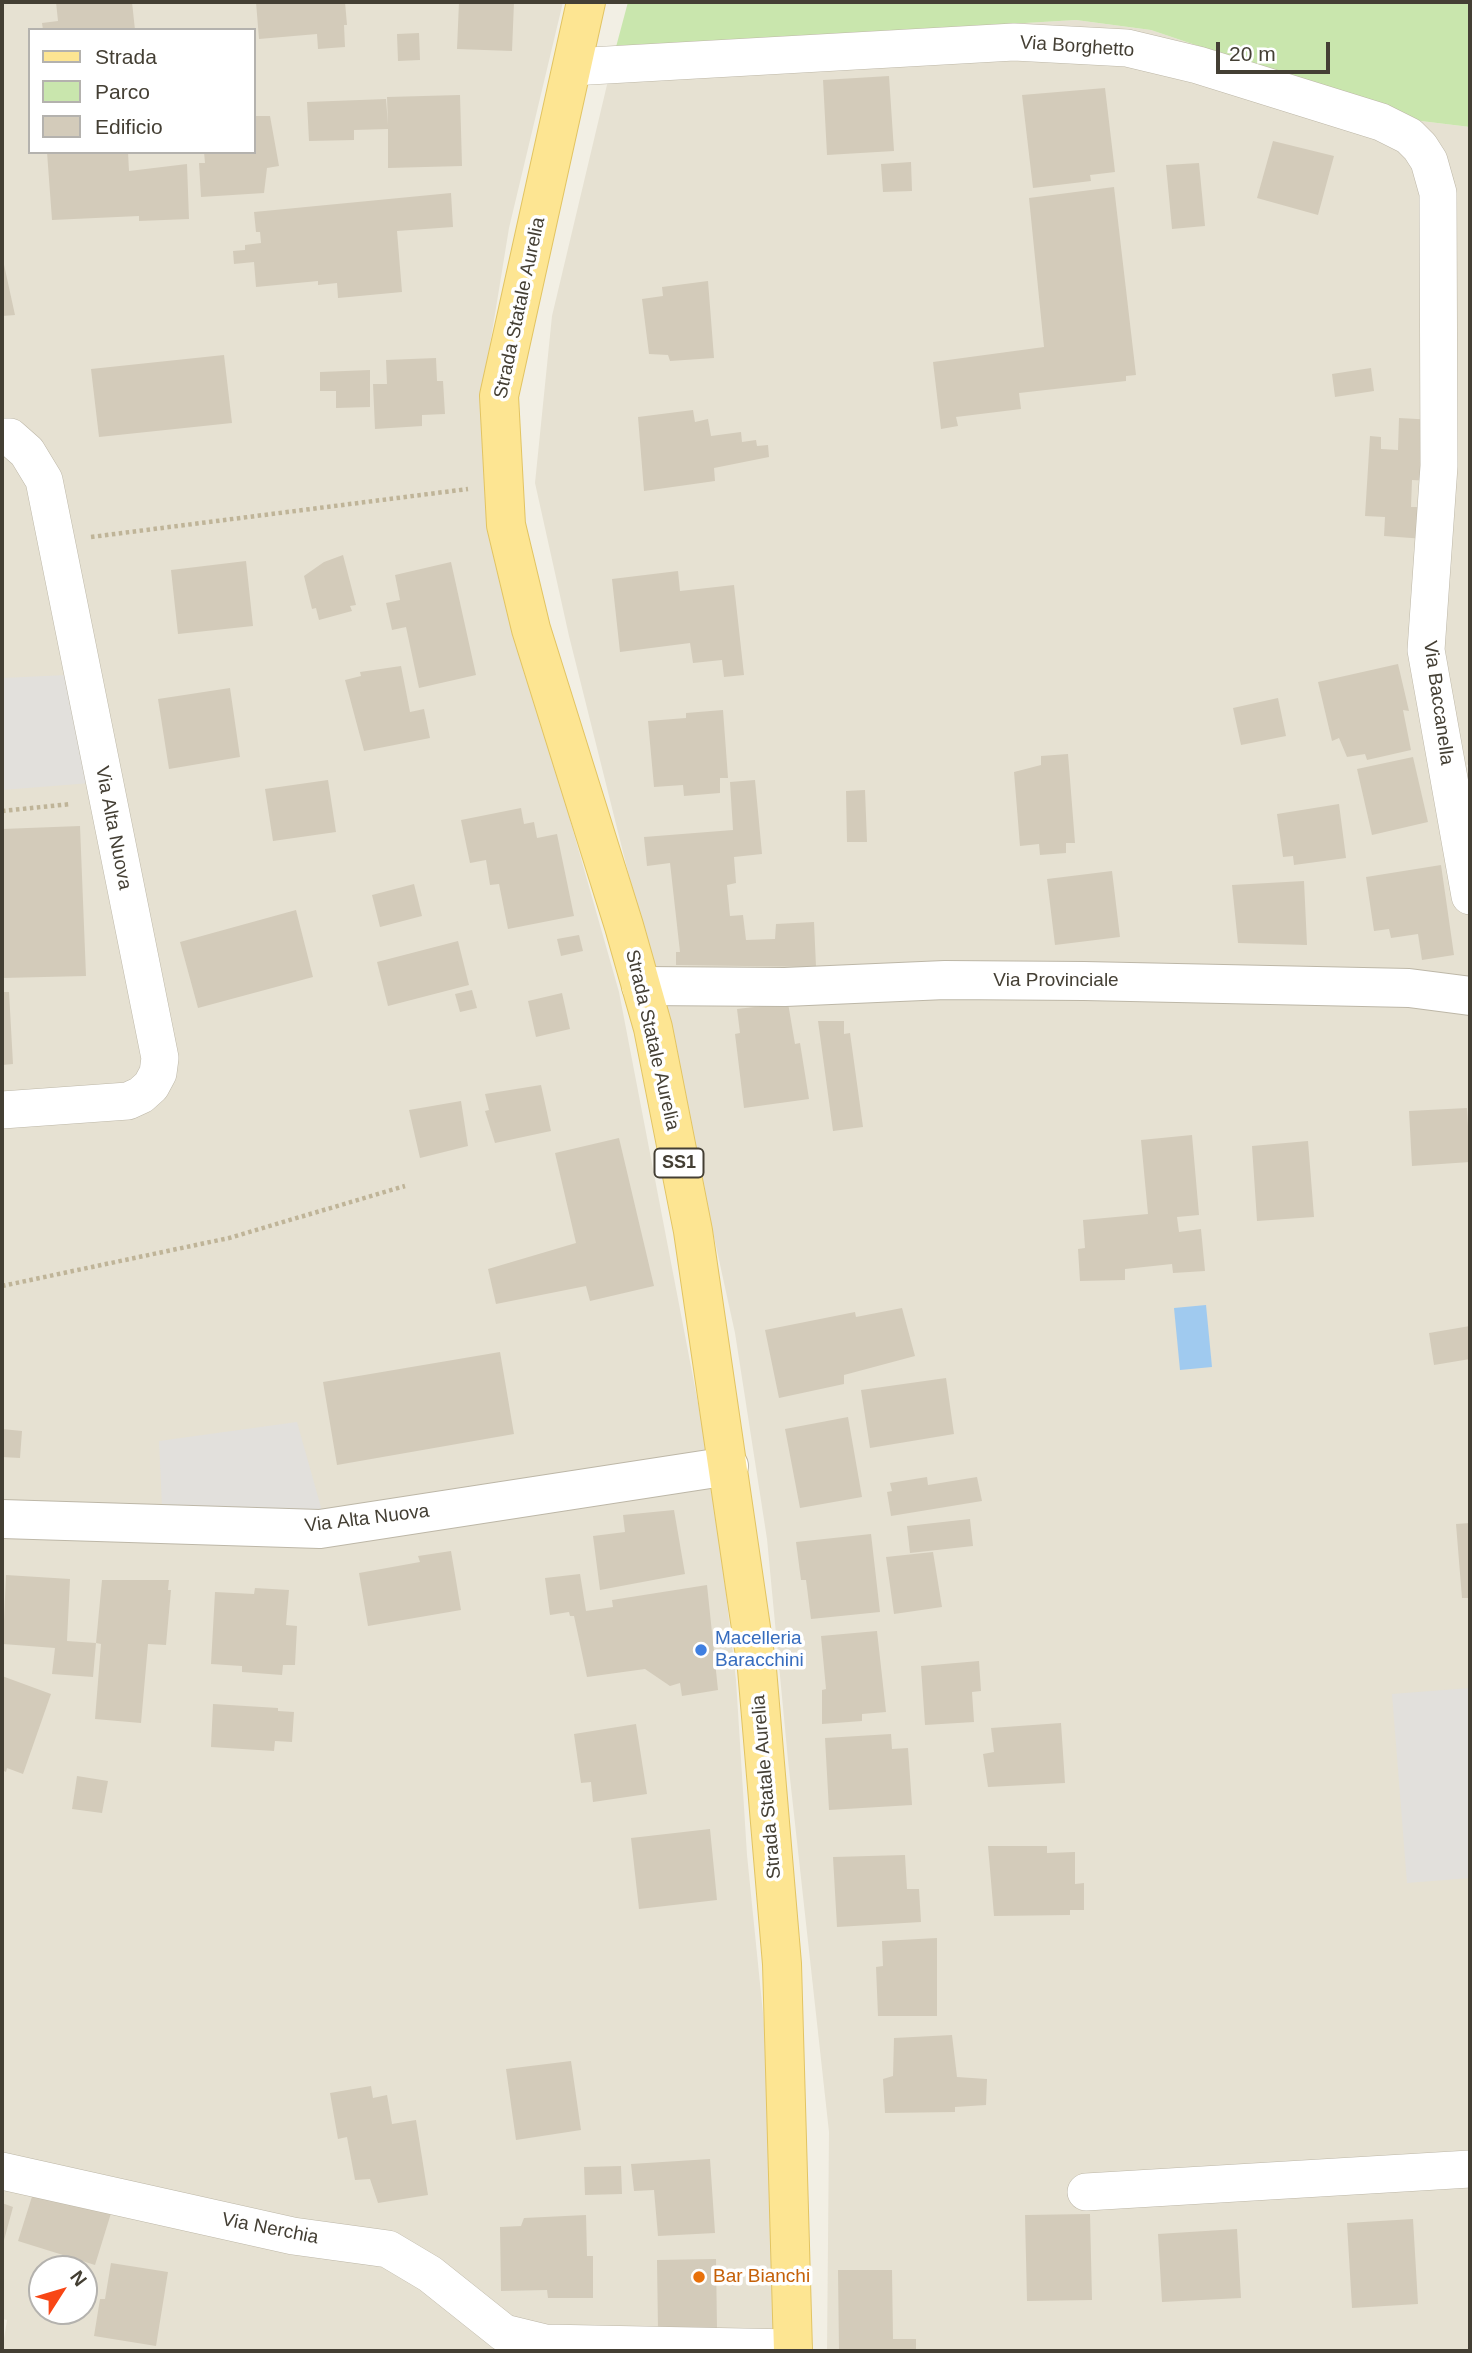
<!DOCTYPE html>
<html>
<head>
<meta charset="utf-8">
<style>
	body { margin:0 }
	#map { position:relative; width:1472px; height:2353px; overflow:hidden; background:#f2efe4; font-family:Arial,sans-serif }
	canvas { display:block }
	.frame { position:absolute; inset:0; border:4px solid #443f34; pointer-events:none }
	.legend { position:absolute; left:28px; top:28px; width:228px; height:126px; box-sizing:border-box; background:#fff; border:2px solid #b4b2ae; margin:0; padding:9px 12px; list-style:none; font-size:21px; color:#443f34 }
	.legend li { display:flex; align-items:center; gap:14px; height:35px }
	.legend b { width:35px; border:2px solid #b4b2ae }
	.north { position:absolute; left:28px; top:2255px; width:70px; height:70px; box-sizing:border-box; background:#fff; border:2px solid #b4b2ae; border-radius:50%; rotate:53deg; font-size:19px; font-weight:700; line-height:28px; text-align:center; color:#443f34 }
	.north::after { content:''; display:block; margin:auto; width:24px; height:32px; background:#f84615; clip-path:polygon(50% 0,100% 100%,50% 72%,0 100%) }
	.scale { position:absolute; left:1216px; top:42px; width:114px; height:32px; box-sizing:border-box; border:4px solid #443f34; border-top:0; padding-left:9px; font-size:21px; line-height:24px; white-space:nowrap; color:#443f34; -webkit-text-stroke:5px #fff; paint-order:stroke }
</style>
</head>
<body>
<div id="map">
<canvas width="1472" height="2353"></canvas>
<div class="frame"></div>
<ul class="legend">
<li><b style="height:9px;background:#fde592"></b>Strada</li>
<li><b style="height:19px;background:#c9e6ad"></b>Parco</li>
<li><b style="height:19px;background:#d3cbba"></b>Edificio</li>
</ul>
<div class="north">N</div>
<div class="scale">20 m</div>
</div>
<script>
const ctx = document.querySelector('canvas').getContext('2d');
ctx.lineJoin = 'round';
function fill(path, color) { ctx.fillStyle = color; ctx.fill(path, 'evenodd'); }
const toPath = rows => new Path2D(rows.map(r => 'M' + r).join(''));
function stroke(path, color, width, dash) { ctx.strokeStyle = color; ctx.lineWidth = width; ctx.lineCap = dash ? 'butt' : 'round'; ctx.setLineDash(dash || []); ctx.stroke(path); }
function write(font, color, halo, rows, align = 'center') {
  ctx.font = font + ' Arial,sans-serif'; ctx.lineWidth = 7; ctx.setLineDash([]); ctx.textBaseline = 'middle'; ctx.strokeStyle = halo; ctx.fillStyle = color; for (const [text, x, y, turn = 0] of rows) {
    ctx.save(); ctx.translate(x, y); ctx.rotate((+turn || 0) * Math.PI / 180); ctx.textAlign = isNaN(turn) ? turn : align; if (halo) ctx.strokeText(text, 0, 0); ctx.fillText(text, 0, 0); ctx.restore();
  }
}
fill(toPath([
	[2,2,563,2,509,228,487,363,524,658,619,992,713,1481,736,1680,747,1855,767,2053,787,2351,2,2351,7,2320,2,2319],
	[30,30,254,30,254,152,30,152],
	[42,2269,84,2269,84,2311,42,2311],
	[1076,20,1151,30,1421,121,1470,127,1470,764,1467,765,1470,797,1470,2351,827,2351,829,2132,788,1760,767,1539,735,1333,677,1068,569,636,535,483,552,316,616,47]
]), '#e6e1d2');
fill(toPath([
	[628,2,1470,2,1470,127,1421,121,1151,30,1076,20,616,47]
]), '#c9e6ad');
fill(toPath([
	[67,675,91,783,2,790,2,678],
	[297,1422,322,1511,162,1506,159,1441],
	[1470,1688,1470,1878,1407,1883,1392,1694]
]), '#e2e0dc');
fill(toPath([
	[1206,1305,1212,1367,1180,1370,1174,1308]
]), '#a0caef');
fill(toPath([
	[56,2,132,2,135,30,43,30,42,23,58,21],
	[256,2,345,2,347,25,344,25,345,47,318,49,317,34,259,39],
	[459,2,514,2,512,51,457,49],
	[419,33,420,60,398,61,397,34],
	[889,76,894,151,827,155,823,80],
	[1105,88,1115,172,1090,175,1091,181,1033,188,1022,95],
	[460,95,462,166,388,168,388,129,354,130,354,140,309,141,307,102,386,99,388,125,387,97],
	[254,116,270,116,279,166,267,168,264,193,201,197,199,163,205,163,204,152,254,152],
	[1273,141,1334,156,1318,215,1257,198],
	[47,152,128,152,129,171,187,164,189,219,139,221,139,216,52,220],
	[911,162,912,191,883,192,881,164],
	[1199,163,1205,226,1172,229,1166,165],
	[1114,187,1136,375,1126,376,1126,381,1019,393,1021,409,956,417,958,426,941,429,933,362,1044,347,1029,198],
	[451,193,453,227,397,231,402,292,338,298,337,283,318,285,318,281,256,287,254,262,234,264,233,251,245,250,245,245,261,243,260,232,256,232,254,212],
	[2,260,3,260,15,315,2,316],
	[708,281,714,358,670,361,668,355,649,354,642,299,663,296,662,287],
	[224,355,232,423,99,437,91,369],
	[436,358,437,381,443,381,445,414,422,415,422,426,375,429,373,384,387,384,386,360],
	[1371,368,1374,391,1335,397,1332,374],
	[370,370,370,407,336,408,336,391,320,391,320,372],
	[693,410,695,422,708,419,711,436,741,432,742,442,756,440,757,446,768,445,769,457,714,468,715,481,644,491,638,417],
	[1399,418,1435,420,1432,481,1412,480,1411,507,1426,507,1425,539,1384,536,1385,517,1365,516,1370,436,1381,437,1381,449,1398,450],
	[343,555,356,605,350,606,352,611,319,620,316,608,312,609,304,576,324,562],
	[246,561,253,626,178,634,171,570],
	[451,562,476,675,419,688,406,627,392,630,386,603,400,600,395,575],
	[678,571,680,591,734,585,744,675,724,677,722,660,693,663,690,643,620,652,612,579],
	[1398,664,1409,711,1403,710,1411,750,1367,760,1365,754,1347,757,1339,738,1332,741,1318,682],
	[401,666,410,712,424,709,430,738,364,751,345,680,361,676,360,672],
	[230,688,240,757,169,769,158,699],
	[1278,698,1286,736,1241,745,1233,708],
	[723,710,728,778,720,778,720,793,684,796,683,785,654,787,648,721,686,718,686,713],
	[1068,754,1075,843,1066,843,1066,853,1040,855,1039,844,1020,846,1014,772,1041,765,1041,756],
	[1413,757,1428,822,1372,835,1357,769],
	[328,780,336,832,273,841,265,789],
	[755,780,762,854,734,857,736,883,727,885,730,916,743,915,746,940,775,939,776,924,814,922,816,967,676,965,676,952,680,952,670,863,647,866,644,837,733,830,730,782],
	[865,790,867,842,847,842,846,791],
	[1339,804,1346,858,1294,865,1293,856,1283,857,1277,814],
	[521,808,524,824,534,822,537,838,557,834,574,916,508,929,499,884,490,885,486,860,470,863,461,820],
	[80,826,86,976,2,978,2,829],
	[1441,865,1454,955,1422,960,1418,934,1391,938,1389,929,1374,931,1366,877],
	[1112,871,1120,937,1055,945,1047,879],
	[1304,881,1307,945,1238,943,1232,885],
	[414,884,422,916,380,927,372,895],
	[296,910,313,977,198,1008,180,942],
	[579,935,583,951,561,956,557,939],
	[458,941,469,985,388,1006,377,962],
	[472,990,477,1008,460,1012,455,994],
	[2,992,9,992,13,1064,2,1065],
	[562,993,570,1029,536,1037,528,1001],
	[788,1003,795,1044,800,1043,809,1099,744,1108,735,1034,740,1033,737,1009],
	[818,1021,844,1021,844,1034,850,1033,863,1127,833,1131],
	[541,1085,551,1131,495,1143,485,1111,489,1110,485,1094],
	[461,1101,468,1146,420,1158,409,1110],
	[1467,1108,1470,1162,1412,1166,1409,1111],
	[1192,1135,1199,1215,1177,1217,1179,1232,1201,1229,1205,1271,1173,1273,1172,1264,1125,1269,1125,1280,1080,1281,1078,1249,1085,1248,1083,1220,1148,1214,1141,1140],
	[619,1138,654,1286,590,1301,586,1286,496,1304,488,1269,576,1243,555,1153],
	[1308,1141,1314,1217,1257,1221,1252,1146],
	[902,1308,915,1356,844,1375,844,1384,779,1398,765,1330,855,1312,856,1317],
	[1470,1326,1470,1359,1434,1365,1429,1333],
	[500,1352,514,1434,337,1465,323,1382],
	[946,1378,954,1434,870,1448,861,1390],
	[848,1417,862,1497,800,1508,785,1429],
	[2,1429,22,1431,20,1458,2,1457],
	[927,1477,928,1485,977,1477,982,1501,891,1516,887,1492,892,1491,890,1483],
	[674,1510,685,1574,600,1590,593,1536,625,1532,623,1515],
	[970,1519,973,1546,910,1553,907,1526],
	[1470,1523,1470,1598,1462,1598,1456,1524],
	[871,1534,880,1612,811,1619,806,1580,801,1580,796,1542],
	[451,1551,461,1610,368,1626,359,1573,420,1562,418,1556],
	[933,1552,942,1607,894,1614,886,1557],
	[580,1574,586,1611,613,1607,612,1600,707,1585,718,1690,682,1696,680,1683,670,1686,645,1669,587,1677,574,1616,570,1616,569,1612,550,1615,545,1578],
	[6,1575,70,1579,67,1641,96,1643,93,1677,52,1674,55,1648,3,1644],
	[102,1580,169,1580,168,1590,171,1590,166,1645,148,1644,141,1723,95,1719,101,1644,96,1643],
	[255,1588,289,1590,286,1625,297,1626,295,1665,283,1665,282,1675,242,1672,242,1666,211,1664,215,1592,254,1594],
	[877,1631,886,1712,862,1714,862,1721,822,1724,822,1690,826,1689,821,1636],
	[979,1661,981,1691,972,1692,974,1722,925,1725,921,1666],
	[2,1676,51,1694,23,1774,7,1768,6,1772,2,1770],
	[213,1704,278,1708,278,1711,294,1712,292,1742,275,1741,274,1751,211,1747],
	[1061,1723,1065,1783,988,1787,983,1754,994,1752,991,1728],
	[636,1724,647,1794,593,1802,591,1782,581,1783,574,1734],
	[891,1734,892,1749,908,1748,912,1805,829,1810,825,1738],
	[77,1776,108,1781,102,1813,72,1809],
	[710,1829,717,1900,639,1909,631,1838],
	[988,1846,1047,1846,1047,1853,1075,1852,1075,1884,1084,1883,1084,1910,1070,1910,1070,1915,994,1916],
	[905,1855,907,1889,919,1889,921,1922,837,1927,833,1857],
	[937,1938,937,2016,878,2016,876,1967,883,1966,882,1941],
	[952,2035,957,2077,987,2079,986,2105,955,2107,955,2112,885,2113,883,2079,893,2076,894,2038],
	[571,2061,581,2130,516,2140,506,2069],
	[371,2086,373,2098,387,2095,392,2124,416,2120,428,2195,378,2203,370,2179,355,2180,347,2137,338,2139,330,2093],
	[710,2159,715,2233,658,2236,654,2190,634,2191,631,2164],
	[621,2166,622,2194,585,2195,584,2167],
	[35,2187,112,2210,95,2265,18,2241],
	[2,2203,13,2207,3,2244,2,2244],
	[1090,2214,1092,2300,1027,2301,1025,2215],
	[586,2215,587,2256,593,2256,593,2298,548,2298,547,2290,501,2291,500,2227,521,2226,524,2218],
	[1413,2219,1418,2304,1352,2308,1347,2223],
	[1237,2229,1241,2298,1162,2302,1158,2234],
	[716,2259,717,2329,658,2330,657,2260],
	[111,2263,168,2272,156,2346,94,2336,100,2299,105,2299],
	[838,2270,892,2270,893,2339,916,2339,916,2351,839,2351]
]), '#d3cbba');
const minor = toPath([
	[572,67,1014,42,1127,48,1198,65,1381,122,1409,136,1420,147,1429,161,1438,193,1439,466,1426,650,1470,896],
	[2,437,10,437,27,452,44,480,160,1058,158,1073,151,1086,141,1095,128,1101,2,1110],
	[2,2171,293,2236,388,2249,430,2274,504,2333,545,2343,793,2348],
	[1086,2192,1470,2169]
]);
const tertiary = toPath([
	[641,986,785,987,945,980,1084,981,1409,988,1470,996],
	[2,1519,320,1529,729,1466]
]);
const primary = toPath([
	[586,2,499,396,506,525,531,629,624,926,653,1028,693,1231,757,1669,782,1964,793,2351]
]);
stroke(minor, '#bdb7a7', 38);
stroke(tertiary, '#bdb7a7', 40);
stroke(primary, '#e2c462', 40);
stroke(toPath([
	[91,537,468,489],
	[2,811,71,804],
	[2,1286,229,1238,405,1186]
]), '#bfb498', 4.5, [3.5, 3.5]);
stroke(minor, '#fff', 37);
stroke(tertiary, '#fff', 38);
stroke(primary, '#fde592', 38);
for (const [x, y, r, color] of [
	[701,1650,7,"#3f7fe0"],
	[699,2277,7,"#e8710a"]
]) { const dot = new Path2D(); dot.arc(x, y, r, 0, 2 * Math.PI); ctx.fillStyle = color; ctx.fill(dot); stroke(dot, '#fff', 2.5); }
for (const [x, y, w] of [
	[679,1163,49]
]) { const box = new Path2D(); box.roundRect(x - w / 2, y - 14.5, w, 29, 5); ctx.fillStyle = '#fff'; ctx.fill(box); stroke(box, '#443f34', 2); }
write('bold 18px', '#443f34', null, [
	["SS1",679,1163]
]);
write('19px', '#443f34', '#fff', [
	["Via Borghetto",1077,47,4],
	["Strada Statale Aurelia",520,308,-78],
	["Via Baccanella",1438,703,82],
	["Via Alta Nuova",113,828,79],
	["Via Provinciale",1056,981],
	["Strada Statale Aurelia",652,1040,77],
	["Via Alta Nuova",367,1519,-7],
	["Strada Statale Aurelia",767,1787,-95],
	["Via Nerchia",270,2229,11]
]);
write('19px', '#366cbe', '#fff', [
	["Macelleria",715,1639],
	["Baracchini",715,1661]
], 'left');
write('19px', '#c56008', '#fff', [
	["Bar Bianchi",713,2277]
], 'left');
</script>
</body>
</html>
